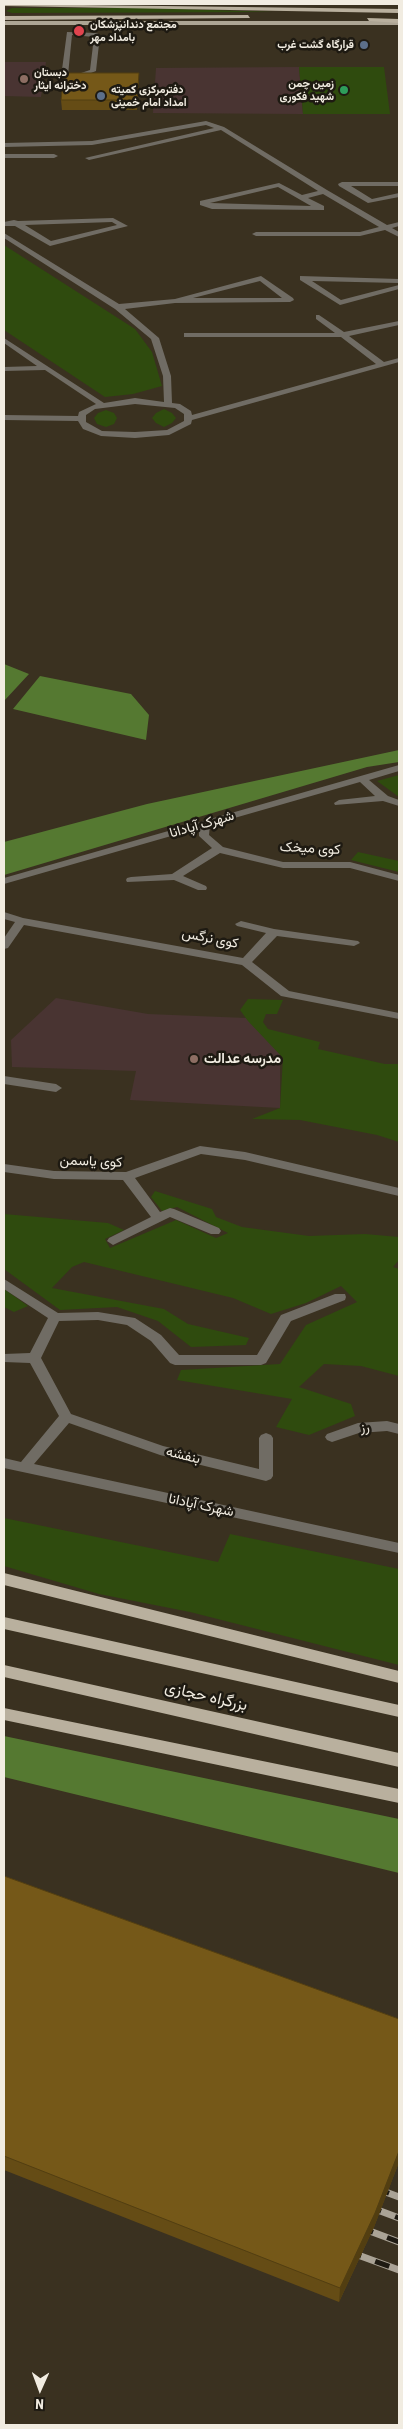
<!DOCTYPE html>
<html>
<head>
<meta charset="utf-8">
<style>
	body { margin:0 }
	#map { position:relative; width:403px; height:2429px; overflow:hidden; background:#3a3120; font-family:"Roboto Condensed",sans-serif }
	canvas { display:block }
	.frame { position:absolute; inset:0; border:5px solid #f1ece1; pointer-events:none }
	.north { position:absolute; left:15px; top:2364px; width:50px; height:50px; -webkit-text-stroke:4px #1e1a12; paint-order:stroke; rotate:182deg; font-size:14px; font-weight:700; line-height:20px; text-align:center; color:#f1ece1 }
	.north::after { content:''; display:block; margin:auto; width:18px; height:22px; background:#f1ece1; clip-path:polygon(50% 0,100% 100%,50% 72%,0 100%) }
</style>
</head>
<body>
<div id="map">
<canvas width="403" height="2429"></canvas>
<div class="frame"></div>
<div class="north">N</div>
</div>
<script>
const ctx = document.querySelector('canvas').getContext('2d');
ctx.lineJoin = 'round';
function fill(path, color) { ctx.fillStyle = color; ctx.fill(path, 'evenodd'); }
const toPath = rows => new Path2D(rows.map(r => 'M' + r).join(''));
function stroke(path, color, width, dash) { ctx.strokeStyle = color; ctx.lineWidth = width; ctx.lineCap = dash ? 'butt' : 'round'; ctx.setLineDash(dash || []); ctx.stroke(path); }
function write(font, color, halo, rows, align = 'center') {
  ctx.font = font + ' "Roboto Condensed",Vazirmatn,sans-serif'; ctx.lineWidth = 5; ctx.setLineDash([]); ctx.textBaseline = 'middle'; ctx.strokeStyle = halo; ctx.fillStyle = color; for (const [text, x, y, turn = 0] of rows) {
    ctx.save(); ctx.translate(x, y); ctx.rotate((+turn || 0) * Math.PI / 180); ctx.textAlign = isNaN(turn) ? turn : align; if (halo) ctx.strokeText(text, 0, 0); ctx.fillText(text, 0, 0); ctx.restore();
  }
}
fill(toPath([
	[4,62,46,62,41,97,4,96],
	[299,67,303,114,153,113,156,68],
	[56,998,148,1014,246,1018,280,1054,280,1108,130,1100,136,1071,12,1067,11,1040]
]), '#493432');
fill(toPath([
	[12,8,147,8,273,12,12,13,6,11],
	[299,67,384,67,390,114,303,114],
	[4,245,135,329,152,352,162,386,133,394,105,397,4,330],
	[164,409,172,413,176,418,172,423,164,427,156,423,152,418,156,413],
	[106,410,114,413,117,418,114,424,106,427,97,424,94,418,98,413],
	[399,775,399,797,377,781],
	[358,852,399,861,399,872,351,860],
	[248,999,283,1000,277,1014,266,1014,263,1022,268,1029,320,1042,318,1049,385,1064,399,1064,399,1142,377,1135,300,1120,252,1119,280,1108,283,1058,248,1021,240,1010],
	[155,1191,212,1209,216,1217,242,1227,309,1236,365,1234,399,1237,399,1260,393,1267,399,1269,399,1376,361,1366,324,1364,299,1387,351,1404,355,1416,309,1435,276,1427,292,1399,177,1380,181,1370,280,1364,306,1325,357,1302,341,1286,306,1303,271,1314,233,1298,84,1262,72,1267,52,1288,164,1309,188,1324,249,1338,246,1345,191,1347,158,1321,117,1307,60,1310,4,1269,4,1214,108,1223,124,1230,105,1239,110,1248,176,1220,216,1238,228,1233,177,1207,162,1211,151,1197],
	[4,1289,28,1306,14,1312,4,1307],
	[4,1518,218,1562,230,1534,399,1569,399,1665,190,1612,99,1594,4,1566]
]), '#2f4b0e');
fill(toPath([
	[4,664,29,674,4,701],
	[40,676,131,694,149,715,146,740,13,709],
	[399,750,399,762,367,767,4,875,4,842,147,804],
	[4,1736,399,1819,399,1873,4,1777]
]), '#557931');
fill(toPath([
	[67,32,97,33,100,35,96,71,86,75,84,78,64,79,61,77,67,32],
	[72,35,94,37,90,70,81,73,79,75,68,75,72,35],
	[206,121,224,127,327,190,387,225,399,222,399,226,392,228,399,232,399,237,385,230,360,236,256,236,252,234,256,232,360,232,379,227,323,194,308,198,324,206,324,210,321,210,212,209,200,205,200,201,279,183,302,195,318,191,221,130,89,160,85,158,214,128,206,125,92,145,4,147,4,143,92,141,206,121],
	[278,187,311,206,210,203,278,187],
	[4,154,54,154,58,156,54,158,4,158,4,154],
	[342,182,399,182,399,186,351,186,372,199,399,193,399,197,368,203,339,186,338,184,342,182],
	[113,218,128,226,50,246,15,226,4,226,4,222,14,220,18,221,113,218],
	[112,222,117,225,51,241,25,225,112,222],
	[4,233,119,304,175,299,261,276,293,298,294,300,290,302,175,303,125,309,159,338,171,376,172,403,180,404,191,411,192,415,376,364,341,337,184,337,184,333,335,333,316,319,316,315,319,315,344,332,399,321,399,325,349,336,384,362,399,358,399,362,192,420,191,424,169,435,135,438,101,436,83,429,78,421,4,420,4,415,78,416,79,412,96,404,45,370,4,371,4,367,37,366,4,343,4,338,104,403,135,398,164,402,163,376,151,339,115,309,4,238,4,233],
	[260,281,282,298,193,298,260,281],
	[135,404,175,408,184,414,184,421,167,430,135,432,102,431,86,422,86,415,95,409,135,404],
	[300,276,399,279,399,283,312,281,341,300,399,285,399,289,340,305,300,280,300,276],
	[399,765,399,771,369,780,388,796,399,800,399,806,383,801,335,805,334,803,339,800,375,796,360,782,210,825,209,835,223,847,283,862,350,862,399,875,399,881,350,868,283,868,220,853,183,876,206,886,207,888,206,890,198,890,174,880,127,882,126,880,127,878,131,877,172,874,212,848,199,836,199,828,4,884,4,878,399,765],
	[4,912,23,918,243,958,266,933,237,926,235,924,241,921,274,929,358,941,360,943,354,946,277,936,252,962,289,991,399,1013,399,1019,281,996,242,965,24,925,8,948,4,949,4,938,15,922,4,919,4,912],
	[4,1076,56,1084,62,1088,56,1092,4,1084,4,1076],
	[200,1146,245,1152,399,1188,399,1196,245,1160,201,1154,135,1178,160,1212,170,1208,174,1209,219,1228,221,1231,219,1234,211,1234,170,1217,113,1245,107,1241,109,1238,151,1217,123,1180,54,1179,4,1172,4,1164,54,1171,126,1172,200,1146],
	[4,1279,58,1313,98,1312,135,1318,161,1335,179,1355,257,1355,281,1315,335,1294,345,1294,346,1297,345,1300,291,1321,266,1363,261,1365,175,1365,170,1363,151,1341,127,1325,98,1320,59,1321,41,1358,71,1414,163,1446,259,1469,259,1438,261,1435,266,1433,271,1435,273,1438,273,1476,271,1479,266,1481,160,1455,69,1423,34,1464,399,1543,399,1553,4,1468,4,1458,21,1462,59,1416,30,1363,4,1362,4,1354,30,1353,48,1318,4,1289,4,1279],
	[387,1421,399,1424,399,1434,387,1431,359,1433,332,1442,327,1440,325,1437,327,1434,358,1423,387,1421]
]), '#706c64');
fill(toPath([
	[4,21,399,21,399,25,4,25,4,21]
]), '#ada594');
fill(toPath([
	[4,4,399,9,399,13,4,6,4,4],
	[248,15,250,18,4,20,4,16,248,15],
	[367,18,399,19,399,23,369,21,367,18],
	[4,1573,399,1671,399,1683,4,1585,4,1573],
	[4,1617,399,1705,399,1717,4,1629,4,1617],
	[4,1665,399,1753,399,1767,4,1677,4,1665],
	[4,1708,399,1789,399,1803,4,1720,4,1708]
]), '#b9b09e');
const rail = toPath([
	[375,2188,399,2197],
	[367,2206,399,2218],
	[359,2227,399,2242],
	[347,2251,399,2270]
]);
stroke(rail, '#aaa396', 7);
stroke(rail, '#1e1a12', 5, [15]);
fill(toPath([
	[139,83,137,110,62,110,61,100],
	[4,1876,399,2019,399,2162,374,2227,339,2302,4,2170]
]), '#654c15');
fill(toPath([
	[139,73,139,83,137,110,137,100],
	[399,2151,399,2162,374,2227,339,2302,340,2288]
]), '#523e11');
const building = toPath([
	[64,73,139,73,137,100,61,100,64,73],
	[4,1876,399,2019,399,2151,375,2213,340,2288,4,2156,4,1876]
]);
fill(building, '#755818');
stroke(building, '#523e11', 1);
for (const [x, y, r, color] of [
	[79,31,6,"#e0444e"],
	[364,45,5,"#5c6f8a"],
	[24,79,5,"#8d6e63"],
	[344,90,5,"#2e9e5b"],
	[101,96,5,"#5c6f8a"],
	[194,1059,5,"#8d6e63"]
]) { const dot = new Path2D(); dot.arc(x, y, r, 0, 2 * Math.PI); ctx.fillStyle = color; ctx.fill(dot); stroke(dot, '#1e1a12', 2); }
write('bold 11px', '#f1ece1', '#1e1a12', [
	["مجتمع دندانپزشکان",90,25],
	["بامداد مهر",90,38],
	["قرارگاه گشت غرب",354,45,"right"],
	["دبستان",34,73],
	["دخترانه ایثار",34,86],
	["زمین چمن",334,84,"right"],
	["شهید فکوری",334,97,"right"],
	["دفترمرکزی کمیته",111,90],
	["امداد امام خمینی",111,103]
], 'left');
write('14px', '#f1ece1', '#1e1a12', [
	["شهرک آپادانا",202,825,-16],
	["کوی میخک",310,849,3],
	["کوی نرگس",210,939,11],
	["کوی یاسمن",91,1162,2],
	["رز",365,1428,-6],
	["بنفشه",183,1456,14],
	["شهرک آپادانا",201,1506,12]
]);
write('bold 14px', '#f1ece1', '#1e1a12', [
	["مدرسه عدالت",204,1059]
], 'left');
write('16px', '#f1ece1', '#1e1a12', [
	["بزرگراه حجازی",206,1697,13]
]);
</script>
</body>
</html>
